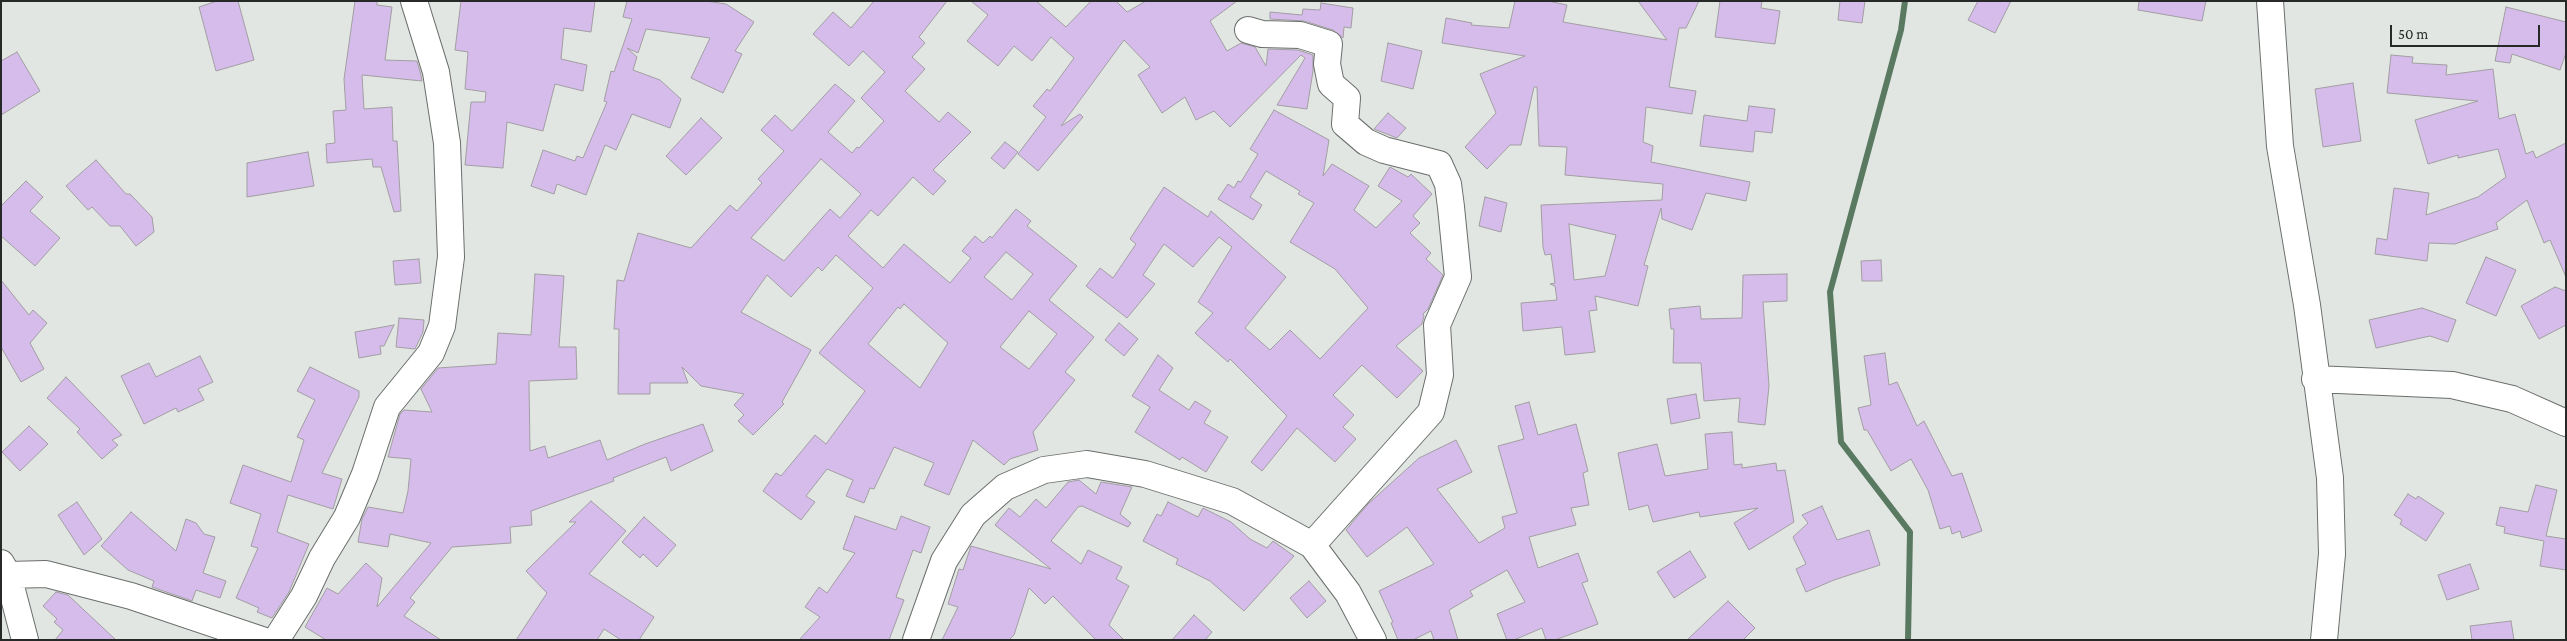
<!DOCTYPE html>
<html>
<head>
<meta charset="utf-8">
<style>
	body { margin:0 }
	#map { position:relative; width:2567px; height:641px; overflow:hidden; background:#e2e6e3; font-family:"Crimson Pro",serif }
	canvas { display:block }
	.frame { position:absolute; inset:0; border:2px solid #272928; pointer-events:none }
	.scale { position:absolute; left:2390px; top:25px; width:150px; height:22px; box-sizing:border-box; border:2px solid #272928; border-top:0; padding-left:6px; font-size:15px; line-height:18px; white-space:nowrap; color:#272928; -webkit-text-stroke:4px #e2e6e3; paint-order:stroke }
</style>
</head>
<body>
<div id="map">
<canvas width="2567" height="641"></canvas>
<div class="frame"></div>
<div class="scale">50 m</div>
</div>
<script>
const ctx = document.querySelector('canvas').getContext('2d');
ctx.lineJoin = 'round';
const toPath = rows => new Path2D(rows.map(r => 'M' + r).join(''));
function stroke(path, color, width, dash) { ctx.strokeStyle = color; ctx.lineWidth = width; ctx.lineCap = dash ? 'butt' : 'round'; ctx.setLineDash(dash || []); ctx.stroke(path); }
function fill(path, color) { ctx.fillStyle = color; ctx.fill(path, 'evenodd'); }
stroke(toPath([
	[1905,1,1901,30,1830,292,1841,442,1910,532,1908,640]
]), '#597a61', 6);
const building = toPath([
	[217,1,238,1,254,60,216,71,199,7,217,1],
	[355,1,377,1,377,5,392,7,385,60,417,61,421,75,422,81,362,75,364,109,392,107,393,141,397,141,401,211,394,212,381,167,373,167,372,159,327,163,326,144,335,143,333,111,346,110,344,79,355,1],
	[461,1,595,1,591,32,564,28,561,59,587,65,583,91,555,84,543,131,507,122,503,168,465,165,471,102,485,102,486,92,465,89,468,52,455,50,461,1],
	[627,1,706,1,726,4,754,22,735,51,742,54,723,93,691,78,710,38,646,29,638,53,627,48,637,57,633,70,660,80,681,99,670,128,632,114,616,150,605,145,586,195,557,184,554,194,531,186,543,150,575,161,577,156,583,158,607,102,604,101,611,71,614,72,632,19,623,17,627,1],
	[874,1,947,1,919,37,925,43,912,57,925,69,905,91,939,122,948,112,971,132,933,170,946,181,933,195,913,177,878,216,871,210,848,236,883,268,904,244,950,283,971,258,962,251,975,236,983,243,990,236,992,238,1016,209,1031,221,1027,226,1077,266,1049,300,1094,337,1065,372,1075,380,1033,432,1038,450,1010,459,1004,465,973,440,949,495,924,485,934,463,894,447,874,489,870,488,864,503,846,496,853,480,827,469,806,496,815,502,801,520,763,491,776,473,781,476,815,435,826,444,865,391,819,353,873,288,836,255,822,271,818,267,791,297,767,275,741,312,811,350,782,402,784,404,753,435,738,421,744,415,734,405,744,394,701,386,682,367,688,383,650,383,650,394,618,394,619,329,614,329,617,280,624,281,638,233,691,248,730,205,737,211,762,183,758,179,784,151,761,130,775,115,792,131,835,84,855,101,828,132,852,153,857,147,859,148,884,121,861,98,885,72,863,51,849,66,813,34,833,12,851,28,874,1],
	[821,159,861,194,840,218,830,209,784,261,751,238,821,159],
	[1006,252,1033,274,1012,300,984,277,1006,252],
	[904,304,948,343,920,388,868,344,898,307,900,309,904,304],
	[1029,311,1057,334,1029,369,1000,347,1029,311],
	[971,1,1036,1,1066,27,1091,1,1116,1,1127,12,1146,1,1237,1,1210,21,1227,51,1241,43,1255,47,1266,66,1268,49,1298,50,1313,55,1313,71,1307,109,1277,105,1305,58,1301,55,1230,127,1214,111,1196,120,1185,97,1162,113,1138,75,1150,67,1124,40,1061,126,1080,114,1083,117,1038,171,1018,154,1046,117,1033,106,1047,89,1050,91,1074,58,1051,37,1032,61,1014,46,998,66,967,41,988,15,971,1],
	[1515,1,1548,1,1567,5,1563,22,1667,40,1638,1,1699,1,1686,28,1679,28,1669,87,1696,91,1692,114,1646,107,1643,142,1653,146,1651,162,1750,182,1746,201,1706,193,1692,230,1662,219,1661,208,1644,265,1648,266,1638,306,1595,296,1597,310,1589,311,1595,352,1565,355,1562,327,1523,331,1521,303,1557,300,1555,286,1550,284,1555,283,1551,254,1545,255,1543,247,1541,205,1662,200,1663,184,1565,175,1567,147,1539,146,1537,87,1534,87,1521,145,1510,145,1487,169,1465,147,1496,113,1480,74,1525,56,1442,43,1446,18,1472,23,1471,25,1509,28,1515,1],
	[1569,224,1616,235,1605,276,1574,280,1569,224],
	[1720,1,1762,1,1761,8,1780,11,1775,44,1715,37,1720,1],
	[1840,1,1865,1,1862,23,1838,20,1840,1],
	[1978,1,2011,1,1995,33,1968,20,1978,1],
	[2139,1,2206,1,2202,21,2138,10,2139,1],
	[1321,3,1353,8,1351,28,1344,27,1343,38,1333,30,1304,21,1270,19,1270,12,1302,15,1303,9,1320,10,1321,3],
	[2506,7,2566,22,2566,53,2560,70,2512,54,2510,63,2495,61,2506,7],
	[1388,43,1422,51,1413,89,1381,81,1388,43],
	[17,52,40,91,1,115,1,61,17,52],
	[2391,55,2413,57,2412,63,2447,65,2446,75,2493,69,2499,119,2515,114,2526,154,2533,151,2536,158,2566,143,2566,277,2550,240,2544,243,2527,200,2496,223,2498,229,2455,244,2429,243,2427,261,2375,254,2377,238,2387,240,2394,188,2429,193,2426,215,2478,197,2506,177,2498,149,2458,158,2458,155,2428,164,2415,120,2478,101,2387,93,2391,55],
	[2353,83,2361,141,2323,147,2315,89,2353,83],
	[1749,106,1775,109,1772,133,1755,131,1753,152,1700,146,1704,115,1747,121,1749,106],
	[1274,110,1329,140,1323,176,1332,164,1369,186,1354,210,1376,228,1402,201,1378,186,1390,167,1408,177,1411,174,1432,194,1413,216,1420,223,1410,233,1431,253,1426,259,1443,275,1428,309,1423,314,1424,316,1422,324,1396,346,1423,371,1397,398,1362,365,1333,395,1354,415,1343,427,1356,439,1335,462,1297,428,1262,471,1251,462,1287,416,1230,359,1228,362,1195,333,1213,313,1198,302,1232,247,1219,237,1193,267,1164,244,1143,275,1155,284,1127,318,1086,286,1100,268,1113,278,1136,244,1130,239,1164,187,1208,217,1211,211,1286,277,1245,328,1270,350,1290,330,1320,359,1368,308,1335,269,1290,242,1314,203,1298,194,1300,191,1266,171,1250,197,1262,205,1253,220,1218,199,1228,184,1234,188,1238,181,1241,182,1258,154,1250,149,1274,110],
	[1388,113,1406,128,1397,138,1374,129,1388,113],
	[701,118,722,138,686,175,666,156,701,118],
	[1005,142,1018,152,1004,169,991,158,1005,142],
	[308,152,314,186,247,197,247,163,308,152],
	[96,160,126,194,130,194,152,217,154,232,136,246,120,226,110,226,92,207,88,210,66,186,96,160],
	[26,181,43,197,30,211,60,238,35,266,1,236,1,206,26,181],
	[1485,197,1507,203,1501,232,1479,226,1485,197],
	[2486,257,2516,270,2496,316,2466,303,2486,257],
	[419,259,421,283,395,285,393,261,419,259],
	[1881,260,1882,281,1862,281,1861,261,1881,260],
	[535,274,564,276,559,347,576,347,577,379,529,381,530,451,545,446,548,458,600,440,607,460,645,444,703,424,713,451,671,471,666,457,613,478,614,481,531,511,532,525,510,527,511,543,452,547,410,598,415,602,404,616,441,640,326,640,305,627,327,588,338,594,366,563,382,578,377,607,431,543,390,534,388,547,358,542,362,519,368,507,403,513,408,491,411,459,388,457,400,414,404,410,432,412,421,389,438,368,496,364,498,333,531,335,535,274],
	[1787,274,1787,301,1763,302,1769,386,1765,425,1738,422,1740,398,1704,401,1701,363,1673,363,1674,329,1671,329,1669,309,1700,306,1701,319,1742,318,1743,275,1787,274],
	[1,280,29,315,33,310,47,323,30,343,44,369,21,382,1,347,1,280],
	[2555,287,2566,291,2566,325,2539,339,2521,306,2555,287],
	[2422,308,2456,320,2448,342,2430,336,2376,348,2369,320,2422,308],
	[399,318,424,320,423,332,415,349,396,347,399,318],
	[1119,323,1138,339,1124,356,1105,340,1119,323],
	[394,325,384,346,380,346,381,354,359,358,355,332,394,325],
	[1885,353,1889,385,1897,382,1917,426,1924,421,1952,476,1962,473,1982,531,1962,538,1960,531,1952,534,1950,526,1940,529,1928,490,1911,459,1891,471,1867,430,1864,430,1858,408,1871,405,1864,356,1885,353],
	[1158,355,1173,368,1159,390,1189,410,1195,401,1211,411,1204,423,1228,437,1206,472,1182,457,1180,460,1135,432,1150,407,1132,396,1158,355],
	[200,356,213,382,198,389,204,400,178,412,176,408,144,424,121,376,149,363,156,377,200,356],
	[310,367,359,391,359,397,322,473,342,479,333,509,288,495,277,532,309,544,289,592,272,618,257,612,259,608,236,598,258,548,251,546,261,514,230,503,243,465,291,482,304,440,297,437,315,400,297,391,310,367],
	[66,377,122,435,112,440,118,445,102,459,77,432,80,429,47,398,66,377],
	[1696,394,1700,418,1671,424,1667,399,1696,394],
	[1529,402,1538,435,1576,424,1588,471,1583,473,1589,505,1571,508,1576,525,1529,537,1538,568,1578,553,1588,581,1582,583,1598,624,1555,640,1546,640,1542,628,1514,640,1507,640,1497,614,1525,602,1507,570,1470,591,1473,596,1449,610,1458,640,1434,640,1431,631,1413,640,1398,640,1391,623,1393,622,1379,591,1434,564,1407,527,1367,557,1346,530,1368,504,1419,458,1456,440,1472,472,1437,489,1479,543,1505,528,1502,517,1517,513,1498,446,1524,439,1515,406,1529,402],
	[29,426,48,444,20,471,2,452,29,426],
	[1732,432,1734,465,1742,464,1742,468,1776,463,1777,471,1785,470,1794,522,1749,550,1734,523,1758,508,1700,517,1699,512,1653,522,1648,505,1629,510,1618,453,1657,444,1665,476,1708,469,1705,434,1732,432],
	[1079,480,1096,494,1101,482,1132,487,1120,514,1131,523,1128,527,1082,506,1078,507,1051,541,1081,564,1088,550,1122,567,1116,579,1129,586,1109,625,1124,640,1096,640,1053,596,1045,604,1029,588,1014,635,1009,640,942,640,958,607,948,604,959,569,963,570,971,546,1051,569,995,525,1009,508,1020,517,1036,499,1046,508,1068,482,1079,480],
	[2536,485,2557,490,2546,536,2566,539,2566,570,2540,566,2544,541,2504,533,2505,527,2496,525,2500,507,2528,512,2536,485],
	[2408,494,2416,499,2418,496,2444,513,2426,541,2400,524,2402,520,2394,515,2408,494],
	[591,501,626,531,589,574,654,617,639,640,621,640,604,629,597,640,516,640,547,593,526,571,576,522,569,522,591,501],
	[77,502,102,539,84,555,58,515,77,502],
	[1168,502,1198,517,1203,508,1231,522,1250,539,1267,548,1273,541,1294,556,1244,611,1210,581,1176,564,1178,559,1143,541,1157,514,1161,516,1168,502],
	[1822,506,1837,540,1869,530,1880,565,1834,580,1806,592,1796,569,1806,564,1793,537,1808,523,1802,515,1822,506],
	[131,512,176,551,186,519,196,523,204,534,215,537,203,573,226,581,220,598,196,590,192,601,152,587,154,581,128,570,101,546,131,512],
	[855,516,896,530,901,516,930,527,921,553,913,550,896,597,904,600,889,640,799,640,820,617,805,607,819,587,827,593,855,553,843,549,855,516],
	[644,517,676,545,657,567,643,554,640,558,622,542,644,517],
	[1690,551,1706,577,1674,598,1657,572,1690,551],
	[2470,564,2479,589,2447,600,2438,575,2470,564],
	[1309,581,1326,601,1307,618,1290,598,1309,581],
	[56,592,68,595,116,640,55,640,63,630,54,622,57,619,43,606,56,592],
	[1728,601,1755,628,1743,640,1687,640,1728,601],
	[1194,615,1212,632,1205,640,1172,640,1194,615],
	[2511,621,2514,640,2472,640,2470,626,2511,621]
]);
fill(building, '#d6bceb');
stroke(building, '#a19ea2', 1);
const minor = toPath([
	[2270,1,2280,146,2307,305,2330,478,2332,554,2324,640],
	[1248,30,1262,34,1300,35,1329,44,1327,64,1331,84,1347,98,1345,124,1366,142,1384,150,1439,164,1448,184,1451,207,1458,277,1437,325,1440,375,1431,412,1312,545],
	[2315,379,2452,385,2512,399,2566,423],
	[1,563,8,575,25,640],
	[8,575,46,574,131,596,262,640],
	[276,640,304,596,322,558,347,517,365,474,387,407,431,353,442,326,451,257,447,143,436,72,414,1],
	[916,640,944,561,973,515,1005,487,1044,470,1087,464,1145,474,1232,501,1312,545,1348,593,1373,640]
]);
stroke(minor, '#6b6f6c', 28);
stroke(minor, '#fff', 26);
</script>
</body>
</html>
